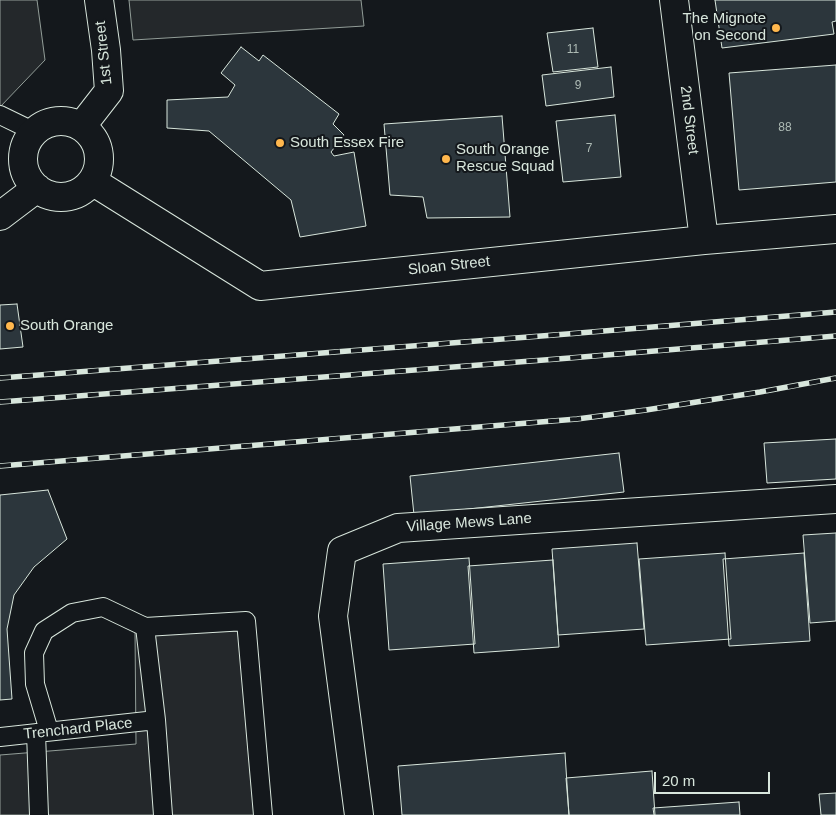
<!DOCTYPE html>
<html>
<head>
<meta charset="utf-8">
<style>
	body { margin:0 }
	#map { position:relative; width:836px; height:815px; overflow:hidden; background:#14181c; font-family:Arial,sans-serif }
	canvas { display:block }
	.scale { position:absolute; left:654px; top:772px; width:116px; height:22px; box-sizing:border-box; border:2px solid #d8e6dc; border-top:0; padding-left:6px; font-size:15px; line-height:18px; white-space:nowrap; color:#d8e6dc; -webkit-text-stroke:4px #14181c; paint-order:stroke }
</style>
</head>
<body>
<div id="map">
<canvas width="836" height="815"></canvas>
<div class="scale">20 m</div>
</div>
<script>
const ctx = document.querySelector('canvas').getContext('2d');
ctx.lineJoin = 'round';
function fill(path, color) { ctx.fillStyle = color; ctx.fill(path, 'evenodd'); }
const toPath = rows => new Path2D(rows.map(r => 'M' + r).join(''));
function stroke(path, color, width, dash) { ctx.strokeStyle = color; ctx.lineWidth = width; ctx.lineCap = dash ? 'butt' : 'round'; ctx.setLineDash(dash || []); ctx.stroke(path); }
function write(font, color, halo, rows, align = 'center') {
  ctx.font = font + ' Arial,sans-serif'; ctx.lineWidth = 4; ctx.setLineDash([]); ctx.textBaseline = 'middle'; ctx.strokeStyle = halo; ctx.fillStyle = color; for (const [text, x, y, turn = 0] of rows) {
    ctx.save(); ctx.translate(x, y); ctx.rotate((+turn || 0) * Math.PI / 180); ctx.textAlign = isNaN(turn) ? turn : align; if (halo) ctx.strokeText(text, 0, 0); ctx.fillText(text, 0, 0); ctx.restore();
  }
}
const parking = toPath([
	[0,0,37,0,45,60,0,107,0,0],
	[129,0,361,0,364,26,133,40,129,0],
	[238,631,254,815,0,815,0,755,136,744,135,632,238,631]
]);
fill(parking, '#24282b');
stroke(parking, '#939e99', 1);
const building = toPath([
	[715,0,836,0,836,21,832,22,834,34,722,48,715,0],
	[593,28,598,67,553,72,547,33,593,28],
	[241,47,259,61,263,55,339,114,333,124,344,135,331,152,334,156,354,152,366,226,300,237,291,200,209,131,167,128,167,100,228,97,235,85,221,73,241,47],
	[836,65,836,182,739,190,729,73,836,65],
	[611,67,614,97,546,106,542,75,611,67],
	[615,115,621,177,563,182,556,121,615,115],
	[502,116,510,217,427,218,423,197,390,195,384,124,502,116],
	[17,304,23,347,0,349,0,305,17,304],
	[836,439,836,479,767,483,764,443,836,439],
	[619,453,624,492,414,515,410,476,619,453],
	[48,490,67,539,34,567,14,595,7,629,12,699,0,700,0,495,48,490],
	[836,533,836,621,810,623,803,535,836,533],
	[637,543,644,629,558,635,552,549,637,543],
	[725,553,731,639,646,645,639,559,725,553],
	[804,553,810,641,729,646,723,559,804,553],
	[469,558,475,644,389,650,383,564,469,558],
	[553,560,559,647,474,653,468,566,553,560],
	[565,753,569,815,402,815,398,766,565,753],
	[652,771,655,815,569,815,566,778,652,771],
	[836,793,836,815,821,815,819,794,836,793],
	[739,802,740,815,654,815,653,808,739,802]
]);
fill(building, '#2c363c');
stroke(building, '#d8e6dc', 1);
const service = toPath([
	[0,115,35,132],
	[145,627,156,720,163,815],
	[49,731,35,684,34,653,44,631,72,613,103,607,145,627,246,621,263,815],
	[36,733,39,815],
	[0,737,156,720]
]);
const minor = toPath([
	[674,0,704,240],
	'23 159a38 38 0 1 1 76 0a38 38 0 1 1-76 0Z',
	[81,127,109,91,106,50,99,0],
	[92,181,260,286,704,240,836,229],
	[0,216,37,188],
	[359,815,333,616,342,551,398,528,836,499]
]);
stroke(service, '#d8e6dc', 20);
stroke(minor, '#d8e6dc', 30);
stroke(service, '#14181c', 18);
stroke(minor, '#14181c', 28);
const rail = toPath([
	[0,378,567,334,836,312],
	[0,402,570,358,836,336],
	[0,466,577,419,646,410,760,392,836,378]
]);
stroke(rail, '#d8e6dc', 5.5);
stroke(rail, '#14181c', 4, [11]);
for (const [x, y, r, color] of [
	[776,28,5,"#ffb74d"],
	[280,143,5,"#ffb74d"],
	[446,159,5,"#ffb74d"],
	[10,326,5,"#ffb74d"]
]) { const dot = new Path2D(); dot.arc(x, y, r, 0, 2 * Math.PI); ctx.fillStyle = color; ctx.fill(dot); stroke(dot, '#14181c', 2); }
write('12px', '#adbab4', null, [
	["11",573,50],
	["9",578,86],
	["88",785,128],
	["7",589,149]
]);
write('15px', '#d8e6dc', '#14181c', [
	["The Mignote",766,19,"right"],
	["on Second",766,36,"right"],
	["South Essex Fire",290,143],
	["South Orange",456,150],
	["Rescue Squad",456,167],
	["South Orange",20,326]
], 'left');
write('15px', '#d8e6dc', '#14181c', [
	["1st Street",104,53,-96],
	["2nd Street",689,120,83],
	["Sloan Street",449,266,-6],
	["Village Mews Lane",469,523,-4],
	["Trenchard Place",78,729,-6]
]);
</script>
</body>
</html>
